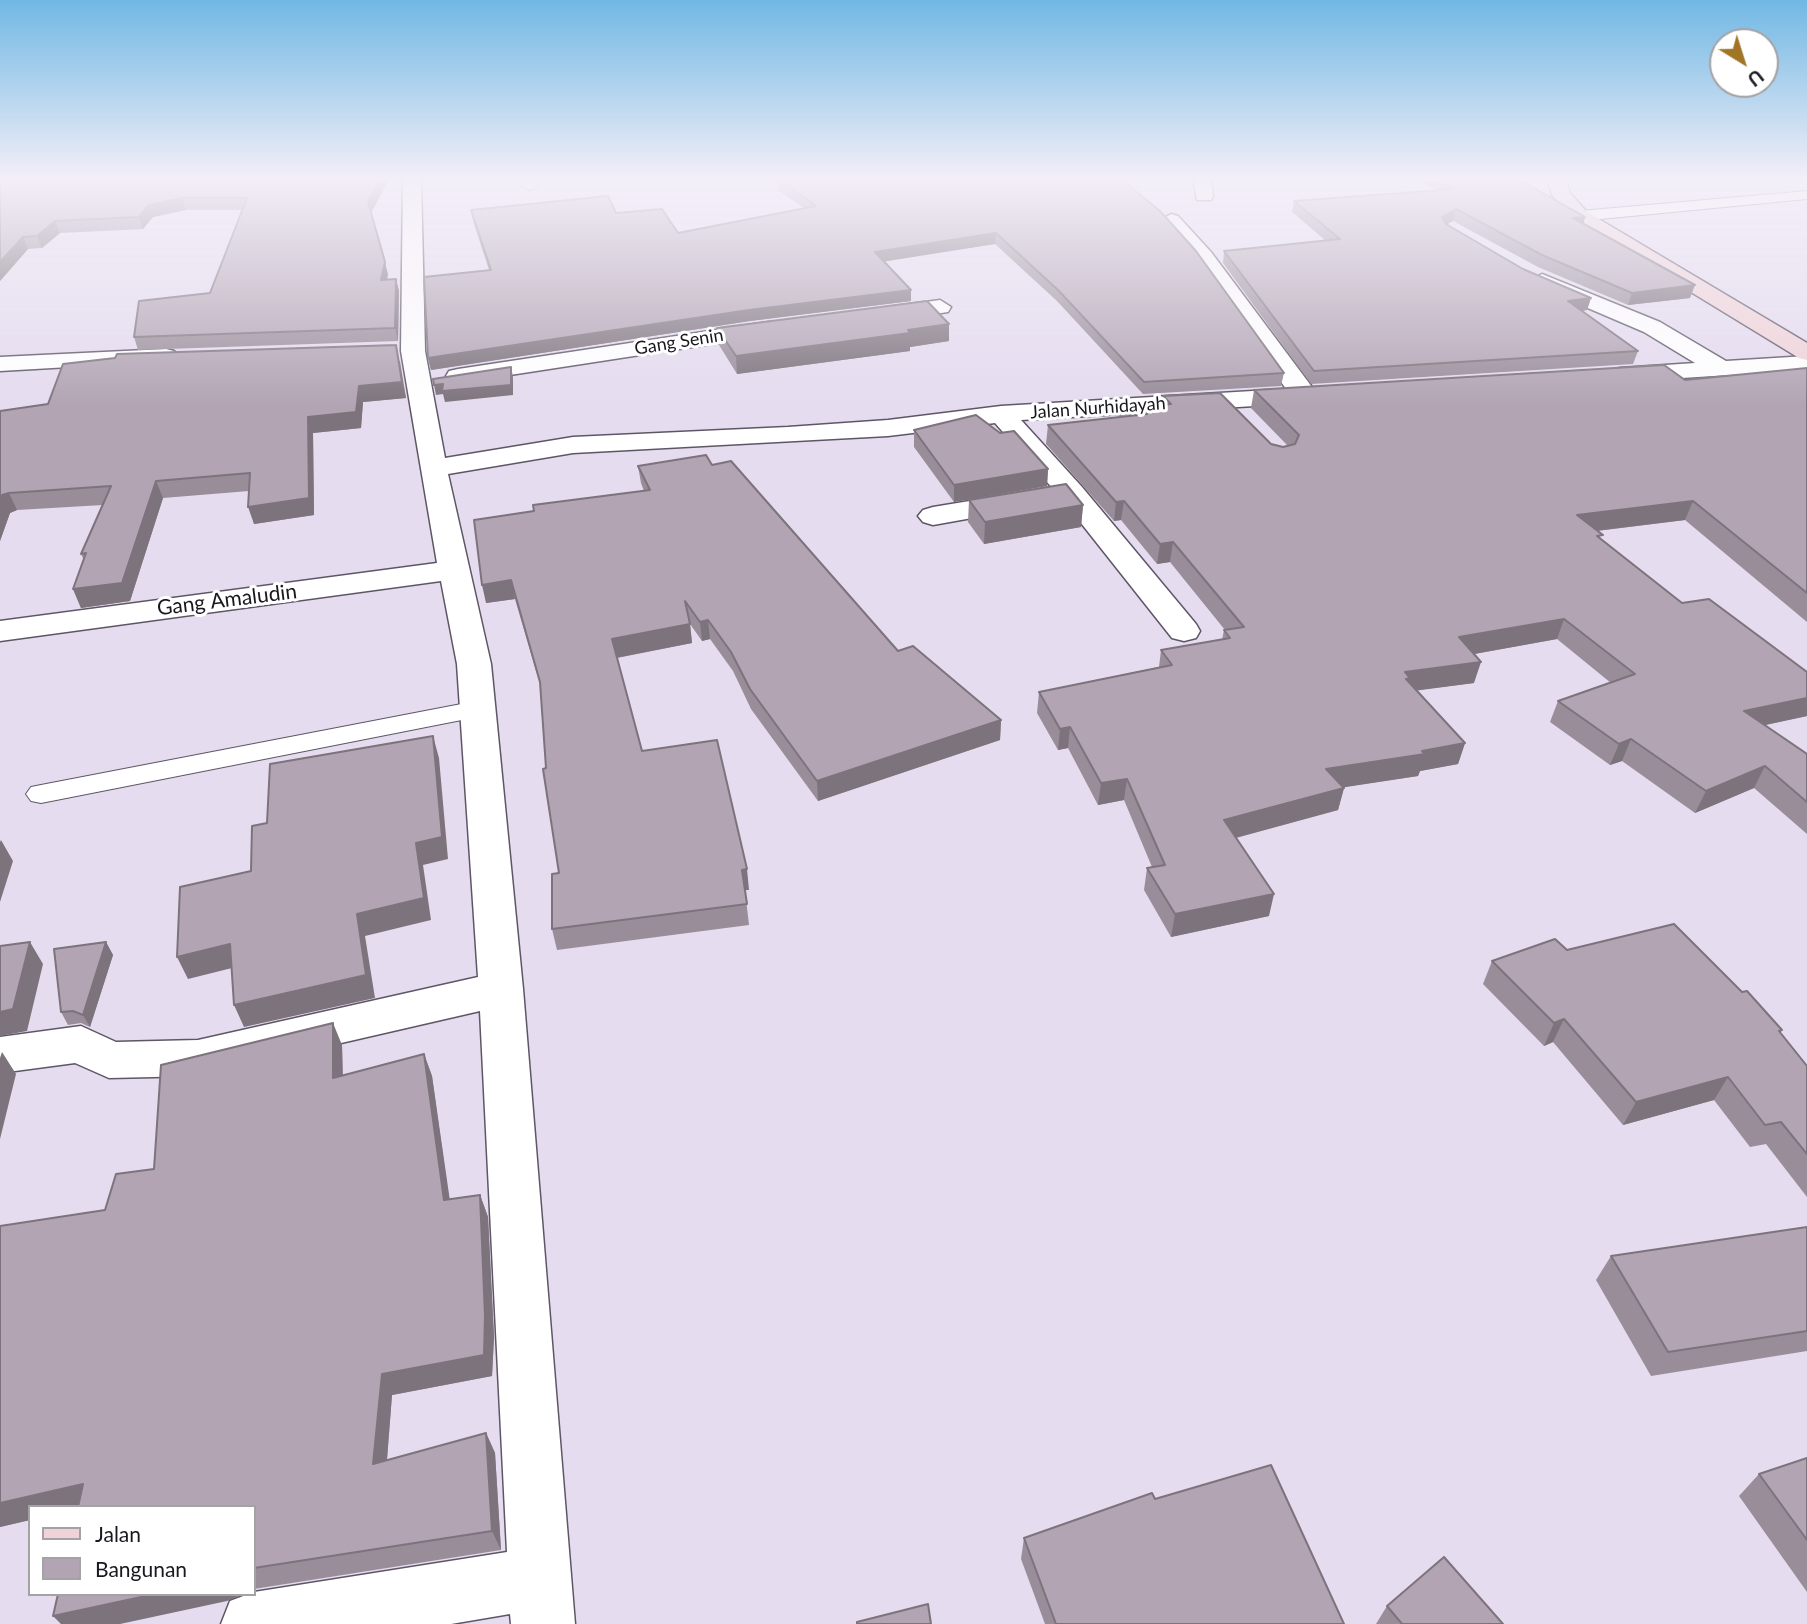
<!DOCTYPE html>
<html>
<head>
<meta charset="utf-8">
<style>
	body { margin:0 }
	#map { position:relative; width:1807px; height:1624px; overflow:hidden; background:#e5dcef; font-family:Lato,sans-serif }
	canvas { display:block }
	.legend { position:absolute; left:28px; top:1505px; width:228px; height:91px; box-sizing:border-box; background:#fff; border:2px solid #a3a2a5; margin:0; padding:9px 12px; list-style:none; font-size:21px; color:#19161d }
	.legend li { display:flex; align-items:center; gap:14px; height:35px }
	.legend b { width:35px; border:2px solid #a3a2a5 }
	.north { position:absolute; left:1709px; top:28px; width:70px; height:70px; box-sizing:border-box; background:#fff; border:2px solid #a3a2a5; border-radius:50%; rotate:142deg; font-size:19px; font-weight:700; line-height:28px; text-align:center; color:#19161d }
	.north::after { content:''; display:block; margin:auto; width:24px; height:32px; background:#a07625; clip-path:polygon(50% 0,100% 100%,50% 72%,0 100%) }
</style>
</head>
<body>
<div id="map">
<canvas width="1807" height="1624"></canvas>
<ul class="legend">
<li><b style="height:9px;background:#f0d3d7"></b>Jalan</li>
<li><b style="height:19px;background:#b2a4b3"></b>Bangunan</li>
</ul>
<div class="north">U</div>
</div>
<script>
const ctx = document.querySelector('canvas').getContext('2d');
ctx.lineJoin = 'round';
const toPath = rows => new Path2D(rows.map(r => 'M' + r).join(''));
function stroke(path, color, width, dash) { ctx.strokeStyle = color; ctx.lineWidth = width; ctx.lineCap = dash ? 'butt' : 'round'; ctx.setLineDash(dash || []); ctx.stroke(path); }
function fill(path, color) { ctx.fillStyle = color; ctx.fill(path, 'evenodd'); }
function write(font, color, halo, rows, align = 'center') {
  ctx.font = font + ' Lato,sans-serif'; ctx.lineWidth = 6; ctx.setLineDash([]); ctx.textBaseline = 'middle'; ctx.strokeStyle = halo; ctx.fillStyle = color; for (const [text, x, y, turn = 0] of rows) {
    ctx.save(); ctx.translate(x, y); ctx.rotate((+turn || 0) * Math.PI / 180); ctx.textAlign = isNaN(turn) ? turn : align; if (halo) ctx.strokeText(text, 0, 0); ctx.fillText(text, 0, 0); ctx.restore();
  }
}
const lane = toPath([
	[525,179,539,179,534,189,529,190,522,186,525,179],
	[1807,191,1807,199,1580,221,1572,216,1580,211,1807,191],
	[477,701,487,703,491,709,487,715,41,803,31,801,26,794,31,787,41,785,477,701]
]);
const street = toPath([
	[403,179,421,179,425,351,445,458,573,437,788,427,888,420,1001,406,1286,389,1197,260,1161,220,1171,214,1178,216,1211,252,1318,395,1314,400,1305,403,1021,420,1082,487,1196,624,1200,631,1196,638,1184,641,1172,638,1062,499,995,423,888,436,573,453,448,474,491,664,523,989,575,1624,511,1624,510,1614,451,1624,221,1624,230,1601,254,1592,507,1552,480,1011,198,1076,109,1078,75,1063,0,1073,0,1037,81,1026,116,1042,198,1040,478,977,457,664,441,581,0,641,0,621,437,563,401,351,403,179],
	[1193,179,1211,179,1213,196,1211,200,1197,200,1193,179],
	[1542,274,1660,322,1726,361,1807,356,1807,370,1620,382,1611,380,1608,375,1611,370,1620,368,1695,363,1644,332,1534,285,1531,280,1542,274],
	[940,300,951,307,948,312,881,322,870,315,881,308,940,300],
	[769,322,777,324,781,329,777,334,458,383,449,381,446,376,449,371,458,369,769,322],
	[166,349,174,351,178,356,174,361,0,371,0,357,166,349],
	[1018,493,1028,496,1032,502,1028,508,933,525,923,522,918,516,923,510,933,507,1018,493]
]);
const secondary = toPath([
	[1547,179,1565,179,1570,193,1587,212,1807,343,1807,360,1799,358,1573,220,1552,195,1547,179]
]);
stroke(lane, '#5e5666', 2);
stroke(street, '#5e5666', 3);
stroke(secondary, '#5e5666', 3);
fill(lane, '#fff');
fill(street, '#fff');
fill(secondary, '#f0d3d7');
fill(toPath([
	[0,179,389,179,371,213,388,275,386,280,396,279,399,291,398,341,138,350,134,337,210,293,243,210,186,210,153,217,143,229,60,233,42,248,28,249,0,281],
	[778,179,1121,179,1284,373,1281,386,1143,394,1057,301,995,244,884,261,911,290,911,301,750,321,431,370,428,358,489,270,473,221,471,210,616,213,678,233,804,208,778,190],
	[1423,179,1518,179,1585,217,1583,224,1690,298,1628,305,1538,267,1453,221,1447,224,1523,269,1591,298,1587,310,1582,311,1638,351,1633,364,1311,384,1223,263,1224,251,1326,241,1292,212,1294,201,1436,190,1422,182],
	[717,328,949,341,910,347,910,351,737,374,719,345],
	[400,361,406,398,363,402,361,428,313,433,314,515,254,524,249,491,163,498,130,601,81,608,73,589,84,560,81,554,103,505,17,510,10,513,0,541,0,411],
	[1807,368,1807,622,1685,520,1597,531,1601,539,1807,716,1765,725,1807,754,1807,834,1754,788,1695,813,1622,761,1610,765,1550,722,1558,701,1611,683,1557,639,1474,654,1474,683,1417,690,1465,743,1458,764,1420,771,1418,776,1343,787,1344,788,1338,810,1236,838,1269,916,1171,937,1144,890,1147,868,1152,867,1124,800,1098,805,1068,748,1058,750,1037,713,1039,692,1159,667,1161,650,1222,640,1224,630,1225,630,1170,562,1157,564,1121,520,1114,521,1046,444,1048,425,1140,415,1141,407,1162,405,1163,396,1271,444,1283,447,1288,446,1251,408,1254,390,1685,380],
	[914,430,1048,469,1047,486,954,502,914,447],
	[712,465,898,651,1001,720,1000,740,818,801,751,709,733,671,710,639,702,641,690,624,692,643,617,658,642,751,749,890,745,890,749,925,557,950,552,929,559,873,546,768,541,688,515,599,486,603,534,511,644,491,641,483,638,466],
	[969,500,1083,505,1081,527,984,544,968,522],
	[106,942,113,955,90,1027,81,1023,68,1025,61,1012],
	[1567,950,1742,992,1782,1030,1780,1033,1807,1066,1807,1197,1766,1144,1750,1147,1714,1100,1623,1125,1553,1042,1544,1046,1483,984,1492,961],
	[342,1045,343,1075,424,1054,432,1076,449,1199,480,1195,488,1217,494,1337,492,1376,392,1395,387,1460,486,1433,495,1453,501,1550,254,1589,254,1507,30,1507,30,1520,0,1527,0,1226,105,1210,154,1169],
	[1807,1227,1807,1351,1651,1376,1596,1280,1611,1256],
	[1807,1458,1807,1592,1739,1496,1759,1474],
	[1155,1499,1344,1624,1045,1624,1021,1559,1024,1538],
	[1387,1606,1503,1624,1376,1624]
]), '#998d9a');
fill(toPath([
	[380,179,389,179,371,213,368,202],
	[182,198,186,210,153,217,143,229,139,217,149,205],
	[1456,209,1453,221,1439,228,1442,217],
	[1585,217,1582,228,1573,218],
	[55,221,60,233,42,248,37,236],
	[996,233,995,244,875,263,875,252],
	[23,237,28,249,0,281,0,262],
	[385,262,388,275,384,293,381,280],
	[396,279,399,291,398,341,395,328],
	[1695,285,1690,298,1628,305,1632,293],
	[911,290,911,301,750,321,431,370,428,358,749,310],
	[1591,298,1587,310,1564,313,1568,301],
	[949,324,949,341,910,347,910,351,737,374,736,356],
	[396,345,406,398,363,402,361,428,313,433,314,515,254,524,248,507,308,417,359,386],
	[511,367,513,377,513,395,445,402,443,394,436,395,434,385],
	[1048,469,1047,486,954,502,954,485],
	[156,481,163,498,130,601,81,608,73,589],
	[9,493,17,510,10,513,0,541,0,501,2,495],
	[1124,501,1121,520,1114,521,1116,502],
	[1693,501,1685,520,1570,534,1577,515],
	[1083,505,1081,527,984,544,985,522],
	[1173,542,1170,562,1157,564,1160,544],
	[511,580,515,599,486,603,482,585],
	[1564,619,1557,639,1452,658,1459,637],
	[708,620,710,639,702,641,700,622],
	[690,624,692,643,615,658,612,639],
	[1481,662,1474,683,1406,692,1405,672],
	[1807,698,1807,716,1733,732,1744,711],
	[1001,720,1000,740,818,801,817,781],
	[1070,727,1068,748,1058,750,1060,729],
	[433,736,439,758,448,859,423,865,431,920,365,936,375,998,244,1027,234,1005,357,914,416,843],
	[1631,739,1622,761,1610,765,1619,744],
	[1465,743,1458,764,1420,771,1418,776,1320,791,1326,769],
	[1765,766,1754,788,1695,813,1706,791],
	[1127,779,1124,800,1098,805,1101,783],
	[1344,788,1338,810,1220,842,1224,820],
	[1,840,13,861,0,902,0,842],
	[747,869,749,890,745,890,742,870],
	[1274,894,1269,916,1171,937,1175,914],
	[30,942,43,964,27,1031,0,1036,0,1012],
	[106,942,113,955,90,1027,83,1015],
	[230,944,240,966,188,979,177,957],
	[1564,1019,1553,1042,1544,1046,1554,1023],
	[333,1023,342,1045,343,1100,333,1078],
	[2,1052,16,1074,0,1139,0,1058],
	[424,1054,432,1076,453,1222,444,1200],
	[1728,1077,1714,1100,1623,1125,1636,1102],
	[480,1195,488,1217,494,1337,492,1376,392,1395,385,1484,373,1464,382,1374],
	[486,1433,495,1453,501,1550,492,1531],
	[83,1484,88,1507,30,1507,30,1520,0,1527,0,1503],
	[155,1594,243,1594,227,1601,120,1624,61,1624,53,1616]
]), '#7d737d');
const building = toPath([
	[0,179,380,179,368,202,385,262,381,280,396,279,395,328,134,337,139,301,210,293,247,198,182,198,149,205,139,217,55,221,37,236,23,237,0,262,0,179],
	[778,179,1121,179,1160,211,1196,251,1284,373,1144,382,1058,290,996,233,875,252,911,290,749,310,428,358,424,277,491,270,471,210,608,196,616,213,662,209,678,233,816,206,778,179],
	[1438,179,1518,179,1585,217,1573,218,1695,285,1632,293,1542,255,1456,209,1442,217,1446,224,1523,269,1591,298,1568,301,1638,351,1314,371,1224,251,1340,239,1294,201,1455,189,1438,179],
	[927,301,949,324,908,330,910,333,736,356,717,328,927,301],
	[396,345,402,382,359,386,356,412,308,417,309,498,248,507,250,473,156,481,122,583,73,589,86,553,81,554,111,486,9,493,2,495,0,501,0,411,48,404,63,364,115,358,117,354,396,345],
	[1664,365,1685,380,1807,368,1807,593,1693,501,1577,515,1603,535,1597,536,1682,603,1709,599,1807,672,1807,698,1744,711,1807,754,1807,802,1765,766,1706,791,1631,739,1619,744,1558,701,1635,674,1564,619,1459,637,1481,662,1405,672,1410,678,1406,679,1465,743,1422,751,1425,754,1326,769,1344,788,1224,820,1274,894,1175,914,1147,868,1165,865,1127,779,1101,783,1070,727,1060,729,1039,692,1172,665,1161,650,1230,638,1224,630,1244,627,1173,542,1160,544,1124,501,1116,502,1048,425,1147,414,1141,407,1171,404,1163,396,1220,393,1271,444,1283,447,1295,444,1299,435,1254,390,1664,365],
	[511,367,511,385,442,391,443,384,434,385,433,379,511,367],
	[976,415,1000,433,1014,431,1048,469,954,485,914,430,976,415],
	[706,455,712,465,731,461,898,651,913,646,1001,720,817,781,750,689,731,652,708,620,700,622,685,601,690,624,612,639,642,751,717,740,747,869,742,870,747,904,552,929,552,874,559,873,543,769,546,768,540,682,511,580,482,585,474,520,534,511,533,505,650,490,638,466,706,455],
	[1066,484,1083,505,985,522,969,500,1066,484],
	[433,736,442,837,416,843,424,898,357,914,366,975,234,1005,230,944,177,957,180,887,251,871,252,826,267,823,270,764,433,736],
	[1674,924,1742,992,1747,991,1782,1030,1779,1031,1807,1066,1807,1154,1781,1122,1765,1125,1728,1077,1636,1102,1564,1019,1554,1023,1492,961,1555,939,1567,950,1674,924],
	[30,942,13,1009,0,1012,0,946,30,942],
	[106,942,83,1015,73,1011,61,1012,54,949,106,942],
	[333,1023,333,1078,424,1054,444,1200,480,1195,485,1316,484,1355,382,1374,373,1464,486,1433,492,1531,254,1568,254,1507,78,1507,83,1484,0,1503,0,1226,105,1210,116,1174,154,1169,161,1065,333,1023],
	[1807,1227,1807,1331,1668,1352,1611,1256,1807,1227],
	[1807,1458,1807,1540,1759,1474,1807,1458],
	[1271,1465,1344,1624,1056,1624,1024,1538,1152,1493,1155,1499,1271,1465],
	[1444,1557,1503,1624,1402,1624,1387,1606,1444,1557],
	[58,1594,155,1594,53,1616,58,1594],
	[928,1604,931,1624,857,1624,857,1622,928,1604]
]);
fill(building, '#b2a4b3');
stroke(building, '#7d737d', 2);
const sky = ctx.createLinearGradient(0, 0, 0, 406);
sky.addColorStop(0, '#71b8e4');
sky.addColorStop(0.44, '#f3eff8');
sky.addColorStop(1, '#f3eff800');
ctx.fillStyle = sky;
ctx.fillRect(0, 0, 1807, 406);
write('18px', '#19161d', '#fff', [
	["Gang Senin",679,342,-9],
	["Jalan Nurhidayah",1098,408,-4]
]);
write('21px', '#19161d', '#fff', [
	["Gang Amaludin",227,600,-7]
]);
</script>
</body>
</html>
